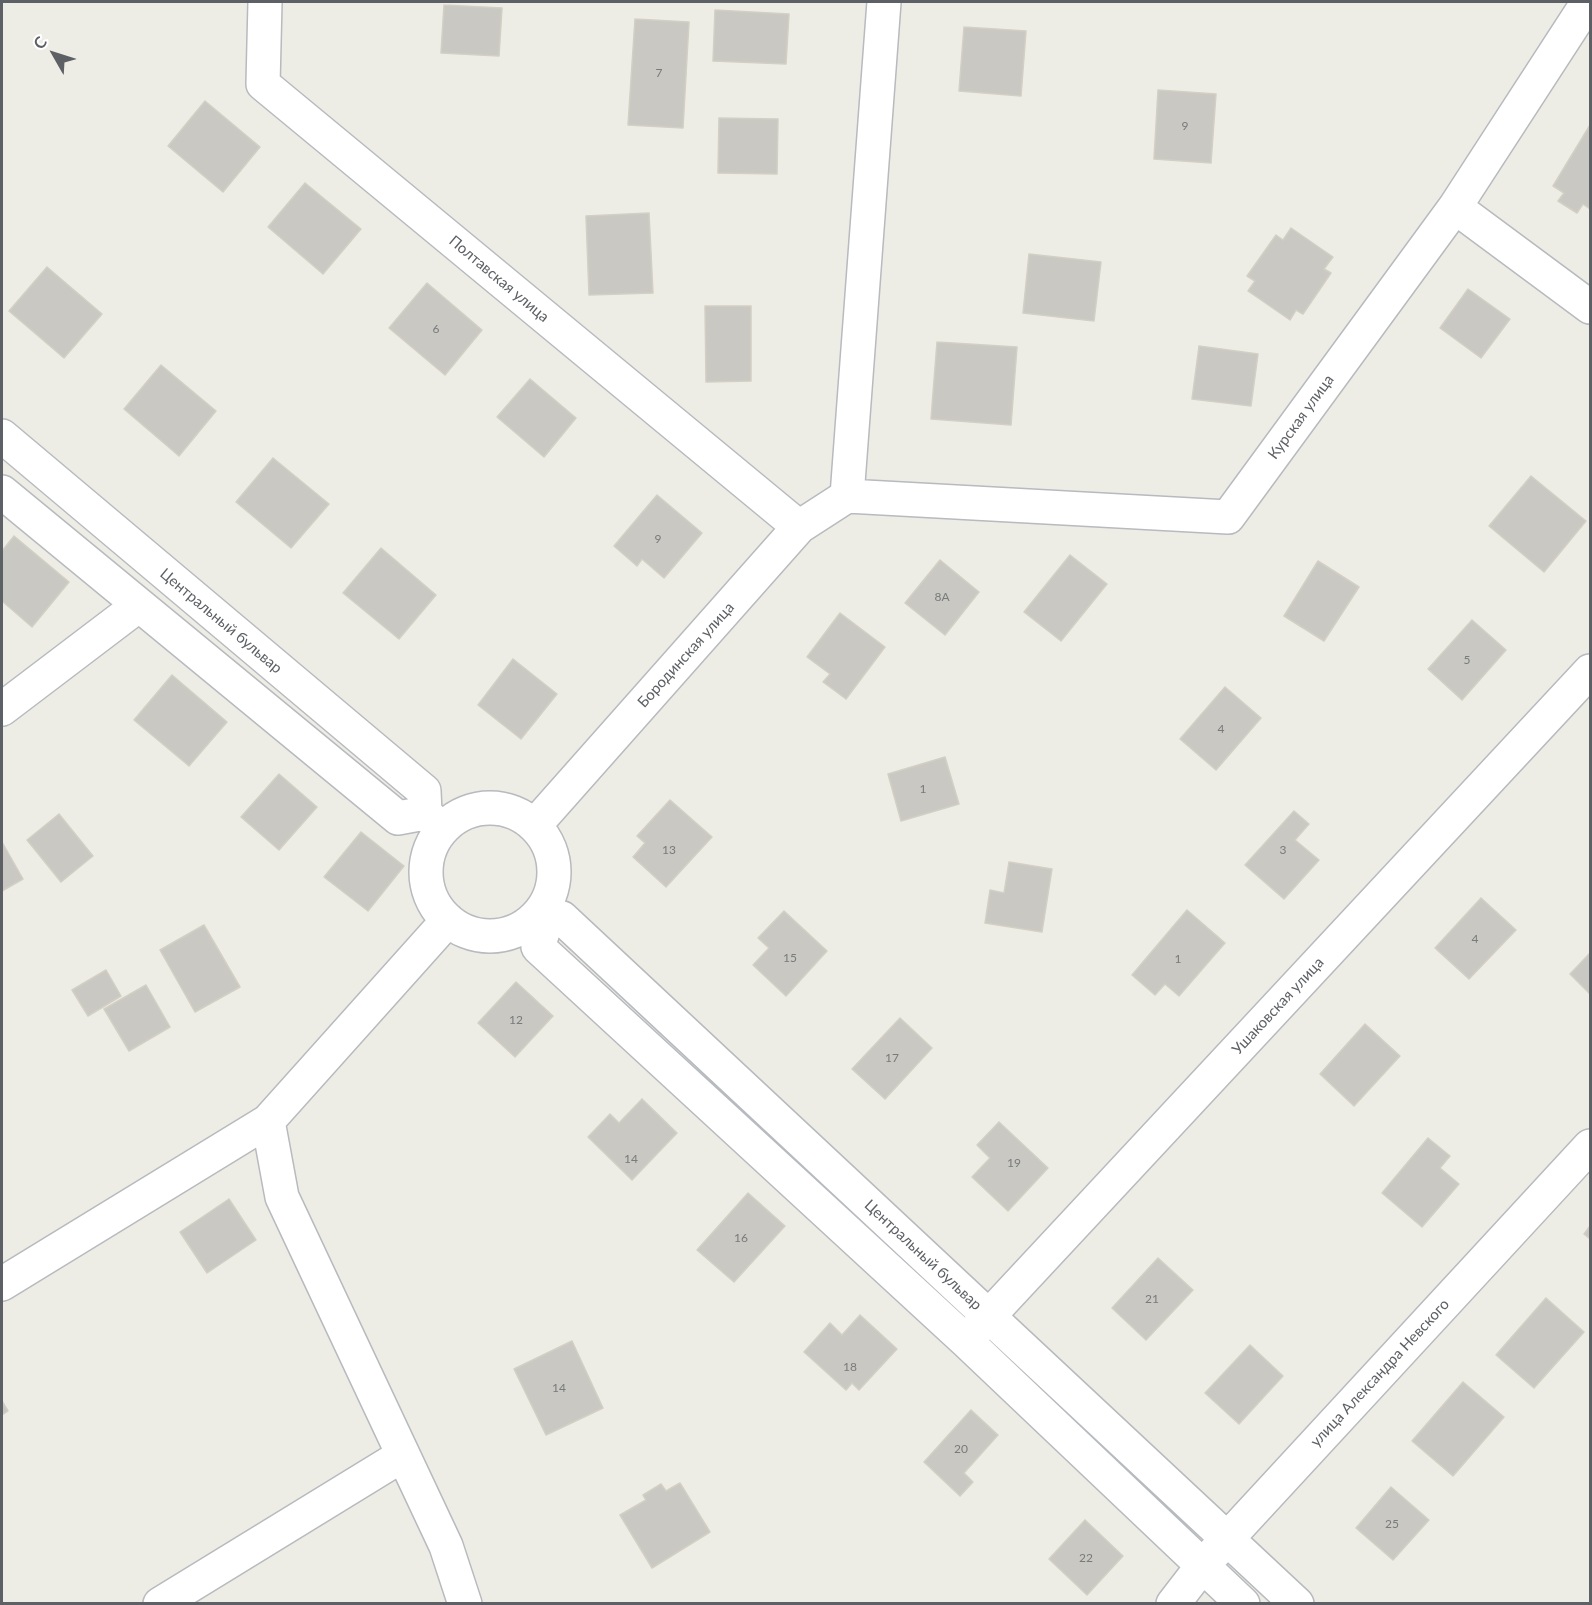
<!DOCTYPE html>
<html>
<head>
<meta charset="utf-8">
<style>
	body { margin:0 }
	#map { position:relative; width:1592px; height:1605px; overflow:hidden; background:#eeede5; font-family:Lato,sans-serif }
	canvas { display:block }
	.frame { position:absolute; inset:0; border:3px solid #5d6064; pointer-events:none }
	.north { position:absolute; left:24px; top:24px; width:60px; height:60px; -webkit-text-stroke:4px #fff; paint-order:stroke; rotate:309deg; font-size:16px; font-weight:700; line-height:24px; text-align:center; color:#5d6064 }
	.north::after { content:''; display:block; margin:auto; width:21px; height:27px; background:#5d6064; clip-path:polygon(50% 0,100% 100%,50% 72%,0 100%) }
</style>
</head>
<body>
<div id="map">
<canvas width="1592" height="1605"></canvas>
<div class="frame"></div>
<div class="north">С</div>
</div>
<script>
const ctx = document.querySelector('canvas').getContext('2d');
ctx.lineJoin = 'round';
function fill(path, color) { ctx.fillStyle = color; ctx.fill(path, 'evenodd'); }
const toPath = rows => new Path2D(rows.map(r => 'M' + r).join(''));
function stroke(path, color, width, dash) { ctx.strokeStyle = color; ctx.lineWidth = width; ctx.lineCap = dash ? 'butt' : 'round'; ctx.setLineDash(dash || []); ctx.stroke(path); }
function write(font, color, halo, rows, align = 'center') {
  ctx.font = font + ' Lato,sans-serif'; ctx.lineWidth = 4.5; ctx.setLineDash([]); ctx.textBaseline = 'middle'; ctx.strokeStyle = halo; ctx.fillStyle = color; for (const [text, x, y, turn = 0] of rows) {
    ctx.save(); ctx.translate(x, y); ctx.rotate((+turn || 0) * Math.PI / 180); ctx.textAlign = isNaN(turn) ? turn : align; if (halo) ctx.strokeText(text, 0, 0); ctx.fillText(text, 0, 0); ctx.restore();
  }
}
const building = toPath([
	[444,5,502,8,499,56,441,53,444,5],
	[715,10,789,14,786,64,713,61,715,10],
	[635,19,689,22,683,128,628,125,635,19],
	[964,27,1026,31,1021,96,959,91,964,27],
	[1158,90,1216,94,1211,163,1154,159,1158,90],
	[205,101,260,147,223,192,168,146,205,101],
	[719,118,778,119,777,174,718,173,719,118],
	[1590,125,1590,209,1583,204,1577,213,1558,201,1564,193,1553,186,1590,125],
	[305,183,361,229,323,274,268,227,305,183],
	[649,213,653,293,589,295,586,216,649,213],
	[1291,228,1333,257,1324,269,1331,273,1303,314,1296,310,1290,320,1248,291,1255,281,1247,276,1276,235,1283,240,1291,228],
	[1029,254,1101,262,1094,321,1023,313,1029,254],
	[47,267,102,314,64,358,9,311,47,267],
	[427,283,482,330,445,375,389,328,427,283],
	[1468,289,1510,319,1481,358,1440,328,1468,289],
	[705,306,751,306,751,381,706,382,705,306],
	[937,342,1017,347,1011,425,931,419,937,342],
	[1199,346,1258,354,1251,406,1192,399,1199,346],
	[161,365,216,411,179,456,124,409,161,365],
	[530,379,576,418,544,457,497,417,530,379],
	[273,458,329,504,291,548,236,502,273,458],
	[1531,476,1586,521,1544,572,1489,526,1531,476],
	[657,495,702,533,664,578,642,559,637,566,614,546,657,495],
	[14,536,69,582,32,627,2,601,2,551,14,536],
	[381,548,436,595,399,639,343,593,381,548],
	[1070,555,1107,584,1061,641,1024,612,1070,555],
	[940,560,979,592,945,635,905,603,940,560],
	[1318,561,1359,587,1324,641,1284,616,1318,561],
	[840,613,885,647,846,699,823,682,830,674,807,657,840,613],
	[1472,620,1506,650,1462,700,1428,669,1472,620],
	[513,659,557,694,521,739,478,705,513,659],
	[172,675,227,722,189,766,134,720,172,675],
	[1225,687,1261,718,1216,770,1180,739,1225,687],
	[945,757,959,804,901,821,888,774,945,757],
	[279,774,317,807,279,850,241,817,279,774],
	[670,800,712,837,666,887,633,857,645,843,637,836,670,800],
	[1294,811,1309,824,1295,840,1319,860,1284,899,1245,865,1294,811],
	[59,814,93,856,61,882,27,840,59,814],
	[361,832,404,866,368,911,324,877,361,832],
	[2,842,23,879,2,891,2,842],
	[1009,862,1052,869,1042,932,985,923,990,890,1004,893,1009,862],
	[1481,898,1516,930,1469,979,1435,948,1481,898],
	[1187,910,1225,943,1179,996,1165,984,1155,995,1132,975,1187,910],
	[784,911,827,951,786,996,753,965,769,948,758,938,784,911],
	[204,925,240,987,195,1012,160,950,204,925],
	[1590,953,1590,994,1570,974,1590,953],
	[106,970,121,996,88,1016,72,990,106,970],
	[516,982,553,1016,515,1057,478,1023,516,982],
	[146,985,170,1027,129,1051,104,1009,146,985],
	[900,1018,932,1048,885,1099,852,1069,900,1018],
	[1365,1024,1400,1056,1354,1106,1320,1074,1365,1024],
	[642,1099,677,1133,632,1180,588,1137,610,1114,619,1123,642,1099],
	[999,1122,1048,1168,1008,1211,972,1177,990,1158,977,1145,999,1122],
	[1428,1138,1450,1156,1440,1168,1459,1184,1422,1227,1382,1193,1428,1138],
	[748,1193,785,1226,734,1282,697,1250,748,1193],
	[229,1199,256,1240,207,1273,180,1232,229,1199],
	[1590,1226,1590,1239,1584,1234,1590,1226],
	[1158,1258,1193,1290,1146,1340,1112,1308,1158,1258],
	[1546,1298,1584,1332,1534,1388,1496,1355,1546,1298],
	[860,1315,897,1349,859,1390,852,1383,846,1390,804,1352,830,1323,842,1335,860,1315],
	[572,1341,603,1408,546,1435,514,1369,572,1341],
	[1250,1345,1283,1376,1239,1424,1205,1393,1250,1345],
	[1463,1382,1504,1417,1453,1476,1412,1441,1463,1382],
	[2,1401,8,1411,2,1415,2,1401],
	[971,1410,998,1435,964,1473,973,1482,960,1496,924,1462,971,1410],
	[680,1483,710,1532,652,1568,620,1515,646,1500,643,1495,661,1484,666,1491,680,1483],
	[1391,1487,1429,1520,1393,1560,1356,1528,1391,1487],
	[1085,1520,1123,1556,1087,1595,1049,1559,1085,1520]
]);
fill(building, '#cac8c2');
stroke(building, '#d2cfc4', 1.5);
const minor = toPath([
	[265,2,263,84,799,527],
	[1455,207,1590,307],
	[2,436,424,791,425,813,442,829],
	[2,492,398,818,425,813],
	[847,496,1228,517,1455,207,1588,2],
	[847,496,884,2],
	[2,709,139,605],
	'426 872a64 64 0 1 1 128 0a64 64 0 1 1-128 0Z',
	[535,825,799,527,847,496],
	[546,923,562,918,1297,1604],
	[546,923,538,947,966,1341,1243,1604],
	[268,1121,282,1197,446,1546,465,1604],
	[2,1284,268,1121,448,920],
	[973,1333,1590,671],
	[160,1604,403,1455],
	[1173,1604,1203,1565,1590,1146]
]);
stroke(minor, '#b7babe', 36);
stroke(minor, '#fff', 33);
write('12px', '#787a7c', null, [
	["7",659,73],
	["9",1185,126],
	["6",436,329],
	["9",658,539],
	["8А",942,597],
	["5",1467,660],
	["4",1221,729],
	["1",923,789],
	["13",669,850],
	["3",1283,850],
	["4",1475,939],
	["15",790,958],
	["1",1178,959],
	["12",516,1020],
	["17",892,1058],
	["14",631,1159],
	["19",1014,1163],
	["16",741,1238],
	["21",1152,1299],
	["18",850,1367],
	["14",559,1388],
	["20",961,1449],
	["25",1392,1524],
	["22",1086,1558]
]);
write('15px', '#5d6064', '#fff', [
	["Полтавская улица",499,279,40],
	["Курская улица",1301,417,-54],
	["Центральный бульвар",221,621,40],
	["Бородинская улица",686,655,-48],
	["Ушаковская улица",1278,1006,-47],
	["Центральный бульвар",923,1255,43],
	["улица Александра Невского",1380,1373,-47]
]);
</script>
</body>
</html>
